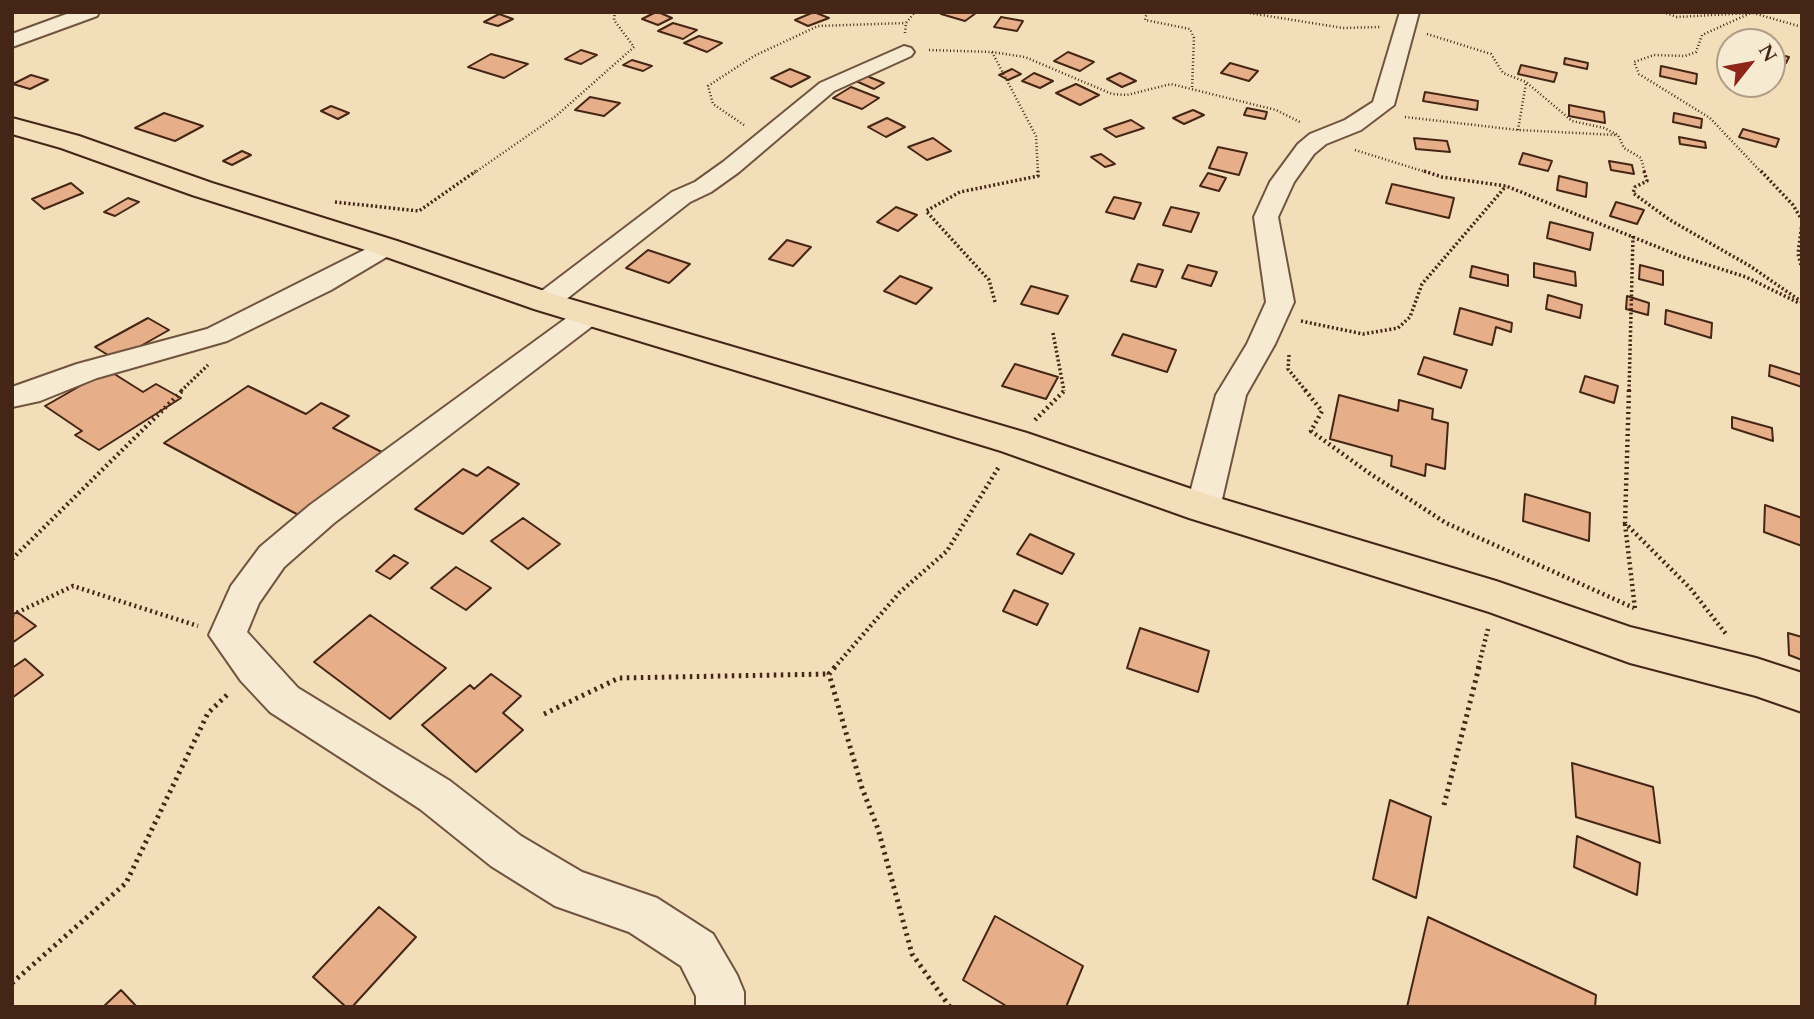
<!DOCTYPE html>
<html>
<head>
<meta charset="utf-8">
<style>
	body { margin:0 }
	#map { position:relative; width:1814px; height:1019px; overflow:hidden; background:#f2deb9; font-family:Cardo,serif }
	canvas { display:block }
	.frame { position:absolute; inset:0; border:14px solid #452616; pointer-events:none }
	.north { position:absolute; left:1716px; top:28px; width:70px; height:70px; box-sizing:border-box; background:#f7ead2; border:2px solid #b09c87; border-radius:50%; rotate:59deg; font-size:19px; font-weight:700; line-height:28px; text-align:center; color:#452616 }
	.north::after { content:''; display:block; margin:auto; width:24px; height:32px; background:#8f2418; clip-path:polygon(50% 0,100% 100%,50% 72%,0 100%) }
</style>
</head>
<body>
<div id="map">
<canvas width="1814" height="1019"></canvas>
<div class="frame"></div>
<div class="north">N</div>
</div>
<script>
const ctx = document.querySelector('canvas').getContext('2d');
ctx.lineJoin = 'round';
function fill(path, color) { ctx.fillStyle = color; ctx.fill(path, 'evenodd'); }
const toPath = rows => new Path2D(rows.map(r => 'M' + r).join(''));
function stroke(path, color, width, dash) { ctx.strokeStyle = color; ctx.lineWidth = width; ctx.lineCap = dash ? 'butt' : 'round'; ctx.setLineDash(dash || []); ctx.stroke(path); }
const building = toPath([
	[656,12,658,12,672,18,658,25,642,19,656,12],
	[814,12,829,18,808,26,795,20,814,12],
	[943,12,973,12,976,13,965,21,941,14,943,12],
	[499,14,513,19,498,26,484,22,499,14],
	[1001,17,1023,21,1017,31,994,27,1001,17],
	[673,23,697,30,683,39,658,31,673,23],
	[699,36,722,43,707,52,684,43,699,36],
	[581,50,597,55,581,64,565,59,581,50],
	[1068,52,1094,62,1080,71,1054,61,1068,52],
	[1772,53,1789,57,1786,63,1772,60,1772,53],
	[491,54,528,64,504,78,468,67,491,54],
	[1565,58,1588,63,1587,69,1564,64,1565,58],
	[632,60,652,66,643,71,623,65,632,60],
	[1230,63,1258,71,1249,81,1221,73,1230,63],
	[1521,65,1557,73,1554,82,1518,74,1521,65],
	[1661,66,1697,74,1696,84,1660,76,1661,66],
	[790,69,810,77,791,87,771,78,790,69],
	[1012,69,1021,74,1008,80,999,75,1012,69],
	[1034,73,1053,81,1040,88,1022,81,1034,73],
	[1120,73,1136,81,1122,87,1107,79,1120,73],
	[31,75,48,80,30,89,13,84,31,75],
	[867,76,884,83,874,89,856,81,867,76],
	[1076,84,1099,95,1080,105,1056,93,1076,84],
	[851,87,879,98,862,109,833,98,851,87],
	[1425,92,1478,101,1477,110,1423,101,1425,92],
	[590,97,620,103,604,116,575,110,590,97],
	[1569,105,1604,112,1605,123,1569,116,1569,105],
	[331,106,349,113,338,119,321,111,331,106],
	[1247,108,1267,112,1265,119,1244,115,1247,108],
	[1193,110,1204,115,1184,124,1173,118,1193,110],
	[164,113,203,126,175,141,135,128,164,113],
	[1674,113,1702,119,1701,128,1673,122,1674,113],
	[887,118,905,127,886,137,868,127,887,118],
	[1131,120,1144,128,1116,137,1104,129,1131,120],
	[1743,129,1779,139,1776,147,1739,137,1743,129],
	[1679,137,1705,142,1706,148,1680,144,1679,137],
	[933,138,951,151,927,160,908,147,933,138],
	[1414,138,1447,141,1450,152,1416,149,1414,138],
	[1218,147,1247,153,1239,175,1209,168,1218,147],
	[242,151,251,155,232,165,223,161,242,151],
	[1523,153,1552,161,1548,171,1519,164,1523,153],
	[1101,154,1115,164,1105,167,1091,157,1101,154],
	[1609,161,1632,165,1634,174,1611,170,1609,161],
	[1208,173,1226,178,1219,191,1200,186,1208,173],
	[1559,176,1587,183,1586,197,1557,190,1559,176],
	[71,183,83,193,44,209,32,199,71,183],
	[1392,184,1454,198,1449,218,1386,203,1392,184],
	[1114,197,1141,203,1134,219,1106,212,1114,197],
	[128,198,139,202,115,216,104,212,128,198],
	[1616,202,1644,210,1637,224,1610,216,1616,202],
	[896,207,917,215,898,231,877,222,896,207],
	[1171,207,1199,213,1191,232,1163,225,1171,207],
	[1550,222,1593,233,1590,250,1547,238,1550,222],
	[787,240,811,247,793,266,769,259,787,240],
	[648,250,690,264,669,283,626,268,648,250],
	[1534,263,1575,272,1576,286,1534,277,1534,263],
	[1138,264,1163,270,1156,287,1131,281,1138,264],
	[1188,265,1217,272,1211,286,1182,278,1188,265],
	[1640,265,1663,271,1663,285,1639,279,1640,265],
	[1472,266,1508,275,1508,286,1470,277,1472,266],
	[900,276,932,288,916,304,884,291,900,276],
	[1031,286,1068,296,1058,314,1021,304,1031,286],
	[1548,295,1582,305,1580,318,1546,309,1548,295],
	[1627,296,1649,303,1648,315,1626,309,1627,296],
	[1460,308,1512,323,1511,332,1496,327,1492,345,1454,334,1460,308],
	[1666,310,1712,323,1711,338,1665,324,1666,310],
	[148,318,169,330,116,360,95,347,148,318],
	[1123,334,1176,350,1167,372,1112,355,1123,334],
	[1424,357,1467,370,1461,388,1418,374,1424,357],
	[1015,364,1058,377,1046,399,1002,386,1015,364],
	[1770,365,1802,375,1802,387,1769,376,1770,365],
	[108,370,143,392,156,384,181,398,99,450,75,435,82,431,45,406,108,370],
	[1585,376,1618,386,1614,403,1580,392,1585,376],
	[248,386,306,414,321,403,349,416,333,428,384,453,304,518,164,443,248,386],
	[1339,395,1398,411,1399,400,1433,409,1432,419,1448,423,1445,469,1426,464,1425,476,1391,466,1392,456,1330,439,1339,395],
	[1732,417,1772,428,1773,441,1732,428,1732,417],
	[488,467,519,484,463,534,415,509,463,469,477,476,488,467],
	[1525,494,1590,513,1589,541,1523,521,1525,494],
	[1765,505,1802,518,1802,546,1764,532,1765,505],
	[523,518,560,544,528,569,491,541,523,518],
	[1030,534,1074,554,1062,574,1017,554,1030,534],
	[394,555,408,563,390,579,376,571,394,555],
	[456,567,491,588,466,610,431,588,456,567],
	[1014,590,1048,604,1037,625,1003,611,1014,590],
	[17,612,36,626,12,643,12,615,17,612],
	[370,615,446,668,390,719,314,662,370,615],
	[1140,628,1209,651,1198,692,1127,668,1140,628],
	[1788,633,1802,637,1802,660,1789,655,1788,633],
	[25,659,43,675,12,698,12,668,25,659],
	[491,674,521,696,503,713,523,730,476,772,422,725,470,685,474,689,491,674],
	[1572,763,1653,787,1660,843,1576,817,1572,763],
	[1390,800,1431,817,1416,898,1373,879,1390,800],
	[1577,836,1640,863,1637,895,1574,867,1577,836],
	[379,907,416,937,352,1007,346,1007,313,977,379,907],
	[995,916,1083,966,1066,1007,1008,1007,963,980,995,916],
	[1428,917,1596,995,1595,1007,1407,1007,1428,917],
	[121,990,137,1007,103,1007,121,990]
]);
fill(building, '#e7af89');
stroke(building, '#452616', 2);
const minor = toPath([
	[72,12,99,12,97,16,12,47,12,34,72,12],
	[1400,12,1419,12,1394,105,1361,130,1326,144,1314,154,1294,182,1278,217,1294,302,1275,344,1246,395,1220,508,1215,517,1203,521,1191,517,1186,508,1216,395,1247,344,1266,302,1254,217,1270,182,1298,144,1310,134,1345,120,1373,102,1400,12],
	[904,46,911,48,914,52,911,56,834,91,739,172,711,192,690,202,555,308,545,310,535,308,531,302,535,296,672,192,695,182,723,162,820,83,904,46],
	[386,239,395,242,399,247,395,252,331,290,227,341,97,378,40,401,12,407,12,387,77,364,207,329,386,239],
	[589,306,599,309,603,315,599,321,334,523,284,567,259,603,247,632,298,688,450,781,521,836,582,872,657,898,713,934,737,975,744,992,744,1007,696,1007,696,996,681,966,629,932,555,906,491,866,420,809,270,712,241,681,209,635,231,586,260,547,310,505,579,309,589,306]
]);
const major = toPath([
	[12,118,79,136,212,183,397,241,556,295,1027,433,1212,496,1496,581,1630,627,1756,658,1802,673,1802,712,1756,696,1630,663,1489,612,1189,518,1001,451,534,309,375,253,192,195,61,148,12,134,12,118]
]);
stroke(minor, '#70543f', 4);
stroke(major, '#452616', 4);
stroke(toPath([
	[1147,12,1145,20,1190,29,1194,38,1192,89],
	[1243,12,1343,28,1380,27],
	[1663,12,1677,17,1749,13],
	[1753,12,1702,35,1696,52,1685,56,1654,55,1634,62,1639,74,1710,118,1762,173],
	[1753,13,1802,27],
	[905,33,906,23,915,12],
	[1427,34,1491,54,1503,73,1526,82,1572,121,1604,128,1618,135,1624,148,1641,158,1645,173],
	[929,50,992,52,1025,57,1112,94,1127,95,1171,84,1276,110,1300,122],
	[992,52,1036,136,1038,173],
	[1405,117,1518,130,1616,135],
	[744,125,713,104,708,86,754,56,818,26,906,23],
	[1518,130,1526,83],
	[1355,150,1429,173],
	[474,173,556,116,634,47,614,20,615,12]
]), '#452616', 2.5, [1, 2.5]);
stroke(toPath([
	[1424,171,1442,177,1506,186,1680,256,1746,277,1799,303],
	[1644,171,1647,181,1635,187,1633,193,1670,220,1750,266,1802,302],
	[1761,171,1793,205,1802,220],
	[335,202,419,211,476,171],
	[1802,223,1798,254,1802,269],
	[995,302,989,280,926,211,960,192,1038,176,1038,171],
	[1301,321,1363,334,1398,328,1410,317,1422,284,1506,186],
	[1053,333,1064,391],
	[1289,355,1288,369,1306,391],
	[181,391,208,365],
	[1629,391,1633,236]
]), '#452616', 3.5, [2, 2.5]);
stroke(toPath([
	[1305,390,1322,411,1311,431,1369,473,1446,523,1634,608],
	[1629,390,1625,523,1690,588,1726,634],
	[1035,420,1065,390],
	[1625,524,1635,609],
	[12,559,183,390],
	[12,615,73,586,198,626],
	[834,668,900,592,947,551,1000,465],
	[1478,668,1488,629]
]), '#452616', 4.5, [2, 3.5]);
stroke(toPath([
	[835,667,829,674,862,788,878,829,912,954,950,1007],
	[544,714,619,678,829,674],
	[1444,805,1479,667],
	[12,983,126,883,208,713,230,692]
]), '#452616', 5, [2.5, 4.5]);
fill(minor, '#f7ead2');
fill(major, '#f2deb9');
</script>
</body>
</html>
